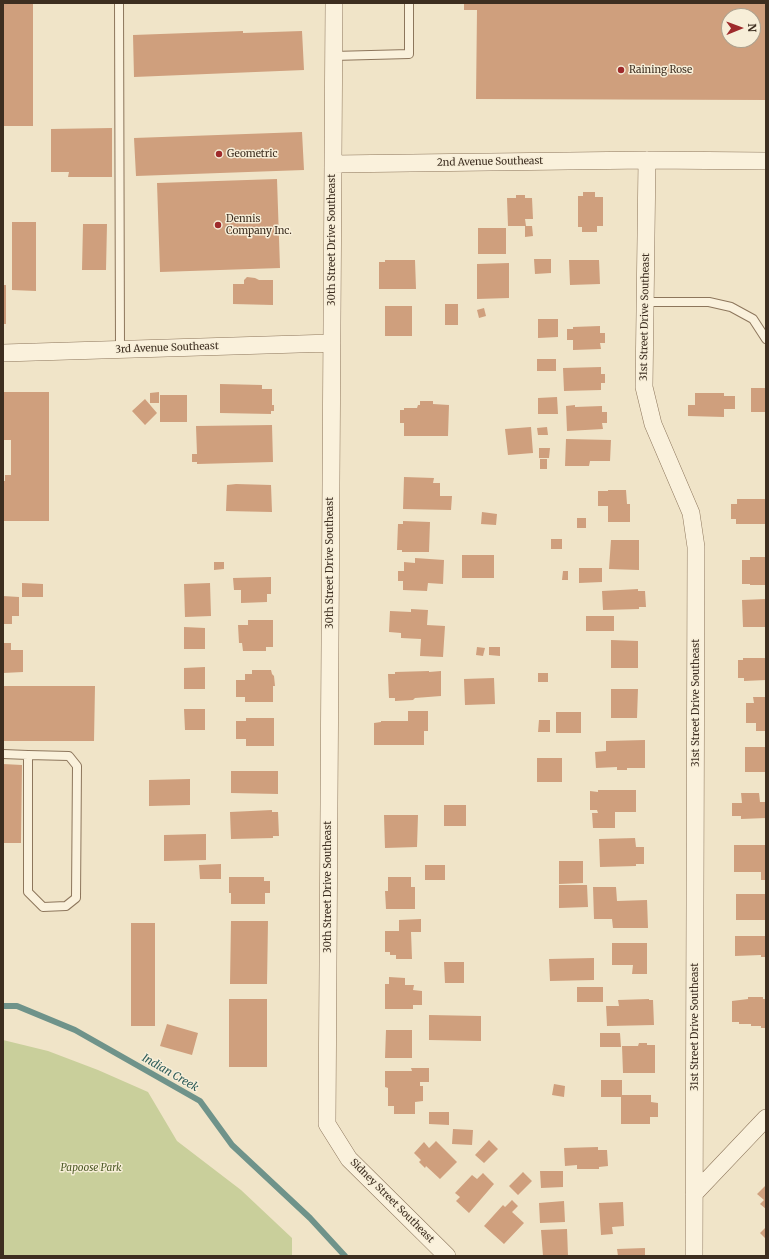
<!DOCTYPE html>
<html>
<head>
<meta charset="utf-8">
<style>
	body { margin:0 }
	#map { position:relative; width:769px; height:1259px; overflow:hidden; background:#f0e4c8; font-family:Merriweather,serif }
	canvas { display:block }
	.frame { position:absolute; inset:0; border:4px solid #3d2e20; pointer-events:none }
	.north { position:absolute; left:721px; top:8px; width:40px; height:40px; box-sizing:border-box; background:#f7eed8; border:1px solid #ada18e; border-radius:50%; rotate:89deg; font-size:11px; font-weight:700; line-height:16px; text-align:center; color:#3d2e20 }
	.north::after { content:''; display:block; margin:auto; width:14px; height:18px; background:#9e2a2b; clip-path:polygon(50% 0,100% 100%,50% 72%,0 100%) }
</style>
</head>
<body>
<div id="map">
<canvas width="769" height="1259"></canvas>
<div class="frame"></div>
<div class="north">N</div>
</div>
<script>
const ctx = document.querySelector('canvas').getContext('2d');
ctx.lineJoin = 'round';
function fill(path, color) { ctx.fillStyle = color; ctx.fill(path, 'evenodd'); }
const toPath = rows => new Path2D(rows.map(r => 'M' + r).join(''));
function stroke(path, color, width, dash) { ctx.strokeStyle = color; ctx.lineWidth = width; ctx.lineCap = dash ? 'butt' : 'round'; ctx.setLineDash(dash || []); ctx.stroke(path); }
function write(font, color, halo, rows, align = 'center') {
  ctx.font = font + ' Merriweather,serif'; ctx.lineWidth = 3; ctx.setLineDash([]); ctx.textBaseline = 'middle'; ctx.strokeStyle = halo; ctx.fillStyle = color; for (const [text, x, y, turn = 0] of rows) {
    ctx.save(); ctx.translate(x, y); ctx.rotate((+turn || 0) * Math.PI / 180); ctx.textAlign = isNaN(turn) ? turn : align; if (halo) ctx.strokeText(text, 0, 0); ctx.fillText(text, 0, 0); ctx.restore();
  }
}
fill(toPath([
	[3,1040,48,1051,98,1070,148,1092,177,1141,241,1190,292,1238,292,1256,3,1256]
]), '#c9cf9b');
stroke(toPath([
	[3,1006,17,1006,75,1030,200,1101,232,1145,310,1218,345,1256]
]), '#6f938a', 6);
fill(toPath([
	[3,3,33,3,33,126,3,126],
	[464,3,766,3,766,100,476,99,477,10,464,10],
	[729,16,753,16,753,40,729,40],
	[243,31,243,33,302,31,304,70,134,77,133,35],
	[112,128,112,177,68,177,69,172,51,172,51,129],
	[302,132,304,170,136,176,134,138],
	[277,179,280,268,160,272,157,183],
	[583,192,595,192,595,197,603,197,603,226,597,226,597,232,582,232,582,227,578,227,578,196,583,196],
	[516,195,525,195,525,198,532,198,533,219,525,219,526,226,508,226,507,198,516,198],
	[12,222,36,222,36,291,12,290],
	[83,224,107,224,106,270,82,270],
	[525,226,532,226,533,236,525,237],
	[478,228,506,228,506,254,478,254],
	[534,259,551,259,551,273,535,274],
	[385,260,415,260,416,289,379,289,379,262,385,262],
	[569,260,599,260,600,284,570,285],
	[509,263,509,298,477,299,477,264],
	[247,277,255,278,259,280,273,280,273,305,233,304,233,284,244,284,244,280],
	[3,285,6,285,6,324,3,324],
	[445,304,458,304,458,325,445,325],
	[385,306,412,306,412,336,385,336],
	[484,308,486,316,479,318,477,310],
	[538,319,558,319,558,337,538,338],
	[600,326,600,333,605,333,605,343,600,343,601,349,573,350,573,340,567,340,567,329,573,329,573,327],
	[537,359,556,359,556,371,537,371],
	[601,367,601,374,605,374,605,383,601,383,601,390,564,391,563,368],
	[220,384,262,385,262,389,272,389,272,405,274,405,274,411,271,411,271,414,220,413],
	[751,388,766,388,766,412,751,412],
	[3,392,49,392,49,521,3,521,3,481,5,481,5,475,11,475,11,440,4,440,4,432,3,432],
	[159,392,159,403,150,403,150,393],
	[695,393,724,393,724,396,735,396,735,409,724,409,724,417,688,416,688,405,695,405],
	[160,395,187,395,187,422,160,422],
	[557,397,558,414,538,414,538,398],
	[145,399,157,413,145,425,132,411],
	[420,401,433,401,433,404,449,405,448,436,404,436,404,423,400,423,400,410,404,410,404,408,417,408,418,405,420,405],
	[575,405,575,407,602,406,602,412,607,412,607,423,602,423,603,429,567,431,566,406],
	[272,425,273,462,197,464,197,462,192,462,192,454,197,454,196,426],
	[531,427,533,453,508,455,505,429],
	[547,427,548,435,538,435,537,428],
	[566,439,611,440,610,461,590,461,589,466,565,466],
	[539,448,550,448,549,458,539,458],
	[540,459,547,459,547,469,540,469],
	[404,477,434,478,433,483,440,483,440,496,452,496,451,510,403,509],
	[236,484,271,485,272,512,226,511,227,485],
	[608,490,626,490,627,504,630,504,630,522,608,522,608,506,598,506,598,491,608,491],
	[737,499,766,499,766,524,736,524,736,519,731,519,731,504,737,504],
	[482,512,497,514,496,525,481,524],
	[577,518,586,518,586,528,577,528],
	[403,521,430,522,429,552,402,552,402,550,397,550,398,524,403,524],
	[551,539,562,539,562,549,551,549],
	[611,540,639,540,639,570,609,569],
	[462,555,494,555,494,578,462,578],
	[750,557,766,557,766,585,750,585,750,584,742,584,742,560,750,560],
	[415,558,444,560,443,584,428,583,427,591,403,590,403,581,398,581,398,571,404,571,404,562,415,563],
	[214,562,224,562,224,569,214,570],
	[579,568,602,568,602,582,579,583],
	[563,571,568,571,568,580,562,580],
	[271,577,271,594,267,594,267,602,241,603,241,590,234,590,233,578],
	[22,583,43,584,43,597,22,597],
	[210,583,211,616,185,617,184,584],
	[638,589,638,591,645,591,646,607,639,607,639,609,603,610,602,591],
	[3,596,19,597,19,616,12,616,12,624,3,624],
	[766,599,766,627,743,627,742,600],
	[411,609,428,610,427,625,445,626,443,657,420,656,421,639,401,638,401,633,389,632,390,611,411,612],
	[586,616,614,616,614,631,586,631],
	[248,620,273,620,273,647,266,647,266,651,243,651,242,643,239,643,238,625,248,625],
	[184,627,205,628,205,649,184,649],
	[611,640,638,641,638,668,611,668],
	[3,643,11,643,11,650,23,650,23,672,3,673],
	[477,647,485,648,483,656,476,655],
	[489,647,500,647,500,656,489,655],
	[743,658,766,658,766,680,744,681,744,678,738,678,738,660,743,660],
	[205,667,205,689,184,689,184,668],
	[252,670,271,670,272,674,274,676,275,686,273,686,273,702,245,702,245,697,236,697,236,680,245,680,245,674,252,674],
	[429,671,429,672,441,671,441,696,415,698,413,700,395,701,395,698,389,698,388,674,395,674,395,672],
	[538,673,548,673,548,682,538,682],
	[494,678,495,704,465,705,464,679],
	[3,686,95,686,94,741,3,741],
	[611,689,638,689,637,718,611,718],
	[753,697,766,697,766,731,756,731,756,723,746,723,746,703,754,703],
	[184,709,205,709,205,730,185,730],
	[408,711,428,711,428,731,424,731,424,745,374,745,374,723,381,722,381,721,408,721],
	[556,712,581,712,581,733,556,733],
	[246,718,274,718,274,746,246,746,246,739,236,739,236,721,246,721],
	[539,720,550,720,550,732,538,732],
	[645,740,645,768,627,768,627,770,617,770,617,767,596,768,595,752,606,751,606,741],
	[745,747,766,747,766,772,745,772],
	[537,758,562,758,562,782,537,782],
	[3,764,22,765,21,843,3,843],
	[231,771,278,771,278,794,231,793],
	[190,779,190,805,149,806,149,780],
	[598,790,636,790,636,812,615,812,615,828,593,828,592,813,598,813,597,810,590,810,590,791,598,792],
	[741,793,759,793,760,802,766,802,766,818,741,819,741,816,732,816,732,803,742,803],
	[444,805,466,805,466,826,444,826],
	[272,810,272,812,278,812,279,836,273,836,273,838,231,839,230,812],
	[384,815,418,815,417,847,385,848],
	[206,834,206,860,164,861,164,835],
	[635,838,636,847,644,847,644,864,636,864,636,866,600,867,599,839],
	[734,845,766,845,766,880,761,880,761,872,734,872],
	[559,861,583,861,583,883,559,884],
	[221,864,221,879,200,879,199,865],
	[425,865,445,865,445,880,425,880],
	[229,877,264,877,264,881,270,881,270,893,265,893,265,904,231,904,231,893,229,893],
	[388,877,411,877,411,887,415,887,415,909,386,909,385,891,388,891],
	[559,885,587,885,588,907,559,908],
	[593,887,616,887,617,901,647,900,648,928,613,928,612,919,594,919],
	[736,894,766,894,766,920,736,920],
	[421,919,421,932,411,932,412,959,396,959,396,955,390,955,390,952,385,952,385,931,399,931,399,920],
	[231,921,268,921,267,984,230,984],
	[131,923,155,923,155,1026,131,1026],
	[735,936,766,936,766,957,761,957,761,955,735,956],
	[612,943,647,943,647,974,632,974,633,965,612,965],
	[594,958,594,980,550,981,549,959],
	[444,962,464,962,464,983,445,983],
	[389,977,405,978,405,985,414,985,413,990,422,991,422,1005,413,1005,413,1009,385,1009,385,984,389,984],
	[577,987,603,987,603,1002,577,1002],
	[748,997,763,997,763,999,766,999,766,1028,761,1028,761,1026,751,1026,751,1024,739,1024,739,1022,732,1022,732,1001,748,999],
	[229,999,267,999,267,1067,229,1067],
	[649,999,649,1000,653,1000,654,1025,607,1026,606,1006,619,1006,618,1000],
	[429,1015,481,1016,481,1041,429,1040],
	[167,1024,198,1033,192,1055,160,1046],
	[386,1030,412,1030,412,1058,385,1058],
	[600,1033,620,1033,621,1047,600,1047],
	[639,1043,647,1043,647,1045,655,1045,655,1073,623,1073,622,1046,638,1046],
	[411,1068,429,1068,429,1082,420,1082,420,1086,423,1086,423,1101,415,1102,415,1114,394,1114,394,1106,388,1106,388,1088,385,1087,385,1071,412,1071],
	[601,1080,622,1080,622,1095,651,1095,651,1102,658,1103,658,1117,650,1117,650,1124,621,1124,621,1097,601,1097],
	[554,1084,565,1086,564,1097,552,1095],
	[429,1112,449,1112,449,1125,429,1124],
	[453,1129,473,1130,472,1145,452,1144],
	[489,1140,498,1149,484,1163,475,1155],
	[436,1141,457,1162,440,1179,426,1166,425,1168,419,1162,421,1160,414,1153,424,1142,429,1148],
	[598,1147,598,1150,607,1150,608,1166,599,1167,599,1169,577,1169,577,1165,565,1166,564,1148],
	[540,1171,563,1171,563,1187,541,1188],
	[523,1172,532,1181,518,1195,509,1186],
	[483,1173,494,1184,469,1213,456,1201,460,1197,455,1193,472,1175,477,1179],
	[766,1185,766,1209,760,1204,764,1200,757,1194],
	[512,1200,518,1206,512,1212,524,1223,504,1244,484,1226,503,1205,505,1207],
	[564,1201,565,1222,540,1223,539,1203],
	[623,1202,624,1226,612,1227,613,1234,601,1235,599,1203],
	[766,1227,766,1239,760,1233],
	[567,1229,568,1256,543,1256,541,1230],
	[645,1248,645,1256,618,1256,617,1249]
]), '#cf9f7d');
const service = toPath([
	[119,3,120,349],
	[333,56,409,54,409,3],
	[645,302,709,302,731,307,753,319,766,339],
	[3,754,28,755,69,756,77,766,76,898,66,906,43,907,28,892,28,755]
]);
const minor = toPath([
	[334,3,327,1124,349,1159,447,1256],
	[647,160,644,387,653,424,691,513,696,547,694,1256],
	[333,164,647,160,766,161],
	[3,353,332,343],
	[694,1194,766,1118]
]);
stroke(service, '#8d765c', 10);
stroke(minor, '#8d765c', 18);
stroke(service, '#faf1dc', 8);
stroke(minor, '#faf1dc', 17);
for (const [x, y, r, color] of [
	[621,70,4,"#9e2a2b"],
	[219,154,4,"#9e2a2b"],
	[218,225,4,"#9e2a2b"]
]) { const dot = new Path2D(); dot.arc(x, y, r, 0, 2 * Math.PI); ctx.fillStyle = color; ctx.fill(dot); stroke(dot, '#f7eed8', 1.5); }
write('10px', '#3d2e20', '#f7eed8', [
	["Raining Rose",629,70],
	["Geometric",227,154],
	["Dennis",226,219],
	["Company Inc.",226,231]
], 'left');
write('10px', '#3d2e20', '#f7eed8', [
	["2nd Avenue Southeast",490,162,-1],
	["30th Street Drive Southeast",332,240,-90],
	["31st Street Drive Southeast",645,317,-89],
	["3rd Avenue Southeast",167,348,-2],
	["30th Street Drive Southeast",330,563,-90],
	["31st Street Drive Southeast",696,703,-90],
	["30th Street Drive Southeast",328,887,-90],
	["31st Street Drive Southeast",695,1027,-90],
	["Sidney Street Southeast",392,1201,45]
]);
write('italic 10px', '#4d5a26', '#f7eed8', [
	["Papoose Park",91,1168]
]);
write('italic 11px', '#2f5d5a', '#f7eed8', [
	["Indian Creek",170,1073,30]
]);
</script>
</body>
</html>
